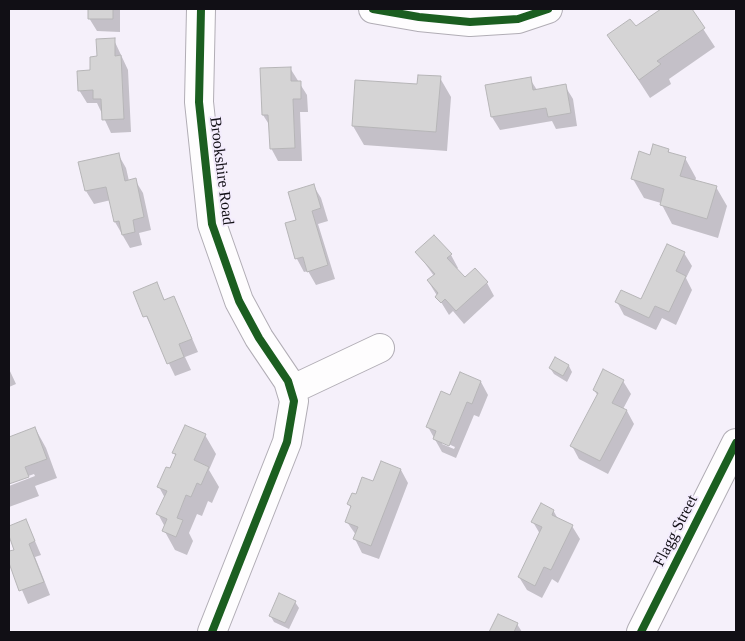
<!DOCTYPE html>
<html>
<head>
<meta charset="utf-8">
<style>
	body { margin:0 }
	#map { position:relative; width:745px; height:641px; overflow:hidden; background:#f5f0fa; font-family:"Times New Roman",serif }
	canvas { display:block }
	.frame { position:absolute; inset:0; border:10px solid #110f15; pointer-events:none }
</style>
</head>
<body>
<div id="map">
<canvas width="745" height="641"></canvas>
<div class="frame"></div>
</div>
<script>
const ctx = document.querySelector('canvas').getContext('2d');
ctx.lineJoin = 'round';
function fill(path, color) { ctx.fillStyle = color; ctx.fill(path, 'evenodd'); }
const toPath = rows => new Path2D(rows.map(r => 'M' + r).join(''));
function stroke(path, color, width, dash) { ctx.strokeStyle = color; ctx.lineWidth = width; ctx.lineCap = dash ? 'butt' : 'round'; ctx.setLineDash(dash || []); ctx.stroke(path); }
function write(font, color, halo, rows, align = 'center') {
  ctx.font = font + ' "Times New Roman",serif'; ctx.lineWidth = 4; ctx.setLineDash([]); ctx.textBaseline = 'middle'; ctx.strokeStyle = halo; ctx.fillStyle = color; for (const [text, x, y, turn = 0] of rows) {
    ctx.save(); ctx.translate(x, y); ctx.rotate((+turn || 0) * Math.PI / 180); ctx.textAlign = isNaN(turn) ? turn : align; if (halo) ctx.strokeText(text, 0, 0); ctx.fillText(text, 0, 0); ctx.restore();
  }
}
fill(toPath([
	[89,9,134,9,134,10,120,10,120,32,97,31,89,18],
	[663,9,690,9,715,47,669,79,671,84,650,98,609,35,635,28],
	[114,40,128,70,131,132,111,133,97,103,87,103,79,90,98,57],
	[290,68,307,95,308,112,300,112,302,161,278,161,271,148,270,126,263,115],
	[440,78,451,97,447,151,364,145,353,126,418,86],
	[530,79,537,90,565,86,573,99,577,126,556,129,552,121,500,130,492,117,487,86],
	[668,150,671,155,685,158,696,178,695,181,716,187,727,206,718,238,672,224,661,203,644,198,633,179,651,156],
	[118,154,126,168,129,181,135,180,143,193,151,230,139,233,142,245,130,248,115,222,111,200,94,204,86,191,80,163],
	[313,185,321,198,328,221,318,224,335,279,316,285,308,271,304,272,297,259,286,224,298,221],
	[417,252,451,255,458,268,456,270,464,279,474,270,487,283,494,296,464,324,453,311,449,315,428,281,434,276],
	[684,253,692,266,686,278,692,290,676,325,662,318,656,330,624,315,617,302,641,301],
	[156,284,165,301,174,297,198,352,185,357,191,370,175,376,135,293],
	[556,359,569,366,572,372,567,382,554,374,550,368],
	[9,369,16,384,9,387],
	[460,374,481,382,488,395,479,417,474,415,456,458,442,452,428,427,451,397],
	[442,441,455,447,454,449,442,444],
	[623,381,631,394,623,409,627,411,634,424,608,474,579,459,572,446,598,396,594,390],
	[35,428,46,448,57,478,35,486,39,496,9,507,9,486,35,476,34,474,9,483,9,435,10,437],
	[205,435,216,454,209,470,219,487,212,503,208,501,202,516,197,514,189,533,193,541,187,555,175,550,164,530,165,527,158,514,165,498,159,487,176,457,174,453],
	[381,463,401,470,408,483,379,559,362,553,355,539,356,535,347,522,351,509,349,504,356,495,373,483],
	[553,510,558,519,572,526,580,539,558,583,552,579,542,598,527,590,519,577,540,534,533,522],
	[26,520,41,555,35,557,50,595,28,604,9,560,9,553,15,550,9,527],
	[295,602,299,608,289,629,274,622,270,615],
	[498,615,517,624,522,632,490,632]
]), '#0003');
const building = toPath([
	[88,9,113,9,113,19,88,19,88,9],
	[661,9,692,9,705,28,657,61,661,64,639,80,607,35,630,19,636,26,661,9],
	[115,38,115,56,121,55,124,119,102,120,101,99,93,99,93,90,78,91,77,71,90,70,90,57,97,56,96,39,115,38],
	[291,67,291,81,301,81,301,99,293,99,295,148,270,149,268,115,262,115,260,68,291,67],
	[418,75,441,76,436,132,352,126,355,80,417,84,418,75],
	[531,77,533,90,566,84,571,113,548,117,546,108,491,117,485,85,531,77],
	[653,144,669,149,668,152,686,157,680,176,717,186,707,219,660,205,664,189,631,179,639,151,650,155,653,144],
	[119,153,125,181,136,178,144,217,133,220,135,232,122,235,119,221,114,222,106,187,85,191,78,162,119,153],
	[314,184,321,208,312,211,328,265,307,272,303,257,295,259,285,223,296,220,288,192,314,184],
	[434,235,452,254,447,258,465,277,475,268,488,282,456,311,445,299,441,303,435,297,438,293,427,280,435,274,415,252,434,235],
	[667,244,685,252,676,271,686,276,669,312,655,306,649,318,615,302,621,290,641,299,667,244],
	[157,282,164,300,174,296,192,339,179,344,184,357,167,364,147,316,143,317,133,292,157,282],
	[555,357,569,365,563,376,549,368,555,357],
	[603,369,624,380,612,403,627,410,600,461,570,446,598,393,593,390,603,369],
	[460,372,481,381,472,404,467,402,449,446,433,439,436,431,426,427,441,391,450,395,460,372],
	[185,425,206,434,194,460,209,467,201,485,197,483,191,497,186,495,177,518,183,520,176,537,162,531,167,519,156,514,167,491,157,487,166,467,170,468,176,454,172,453,185,425],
	[35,427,47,459,25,467,29,477,9,484,9,437,35,427],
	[381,461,401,469,371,546,353,539,358,527,345,522,351,506,347,504,352,493,356,494,362,477,373,481,381,461],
	[541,503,554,510,552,515,573,525,551,570,544,567,535,586,518,577,542,527,531,522,541,503],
	[26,519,35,541,29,544,44,582,19,591,9,563,9,551,14,550,9,536,9,526,26,519],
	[279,593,296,601,285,623,269,616,279,593],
	[498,614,518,623,514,632,489,632,498,614]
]);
fill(building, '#d5d4d5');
stroke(building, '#b6b5b7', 1);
const minor = toPath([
	[201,9,199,102,212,224,239,301,259,338,288,381,294,401,287,442,212,632],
	[373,9,419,17,470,22,518,19,548,9],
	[291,390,380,348],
	[641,632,736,443]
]);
stroke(minor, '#b1adb5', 30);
stroke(minor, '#fefdfe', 28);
stroke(toPath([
	[201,9,199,102,212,224,239,301,259,338,288,381,294,401,287,442,212,632],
	[373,9,419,17,470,22,518,19,548,9],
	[641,632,736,443]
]), '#1b5e20', 8);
write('16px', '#110f15', '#f4edfd', [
	["Brookshire Road",221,171,83],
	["Flagg Street",676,531,-63]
]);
</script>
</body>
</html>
